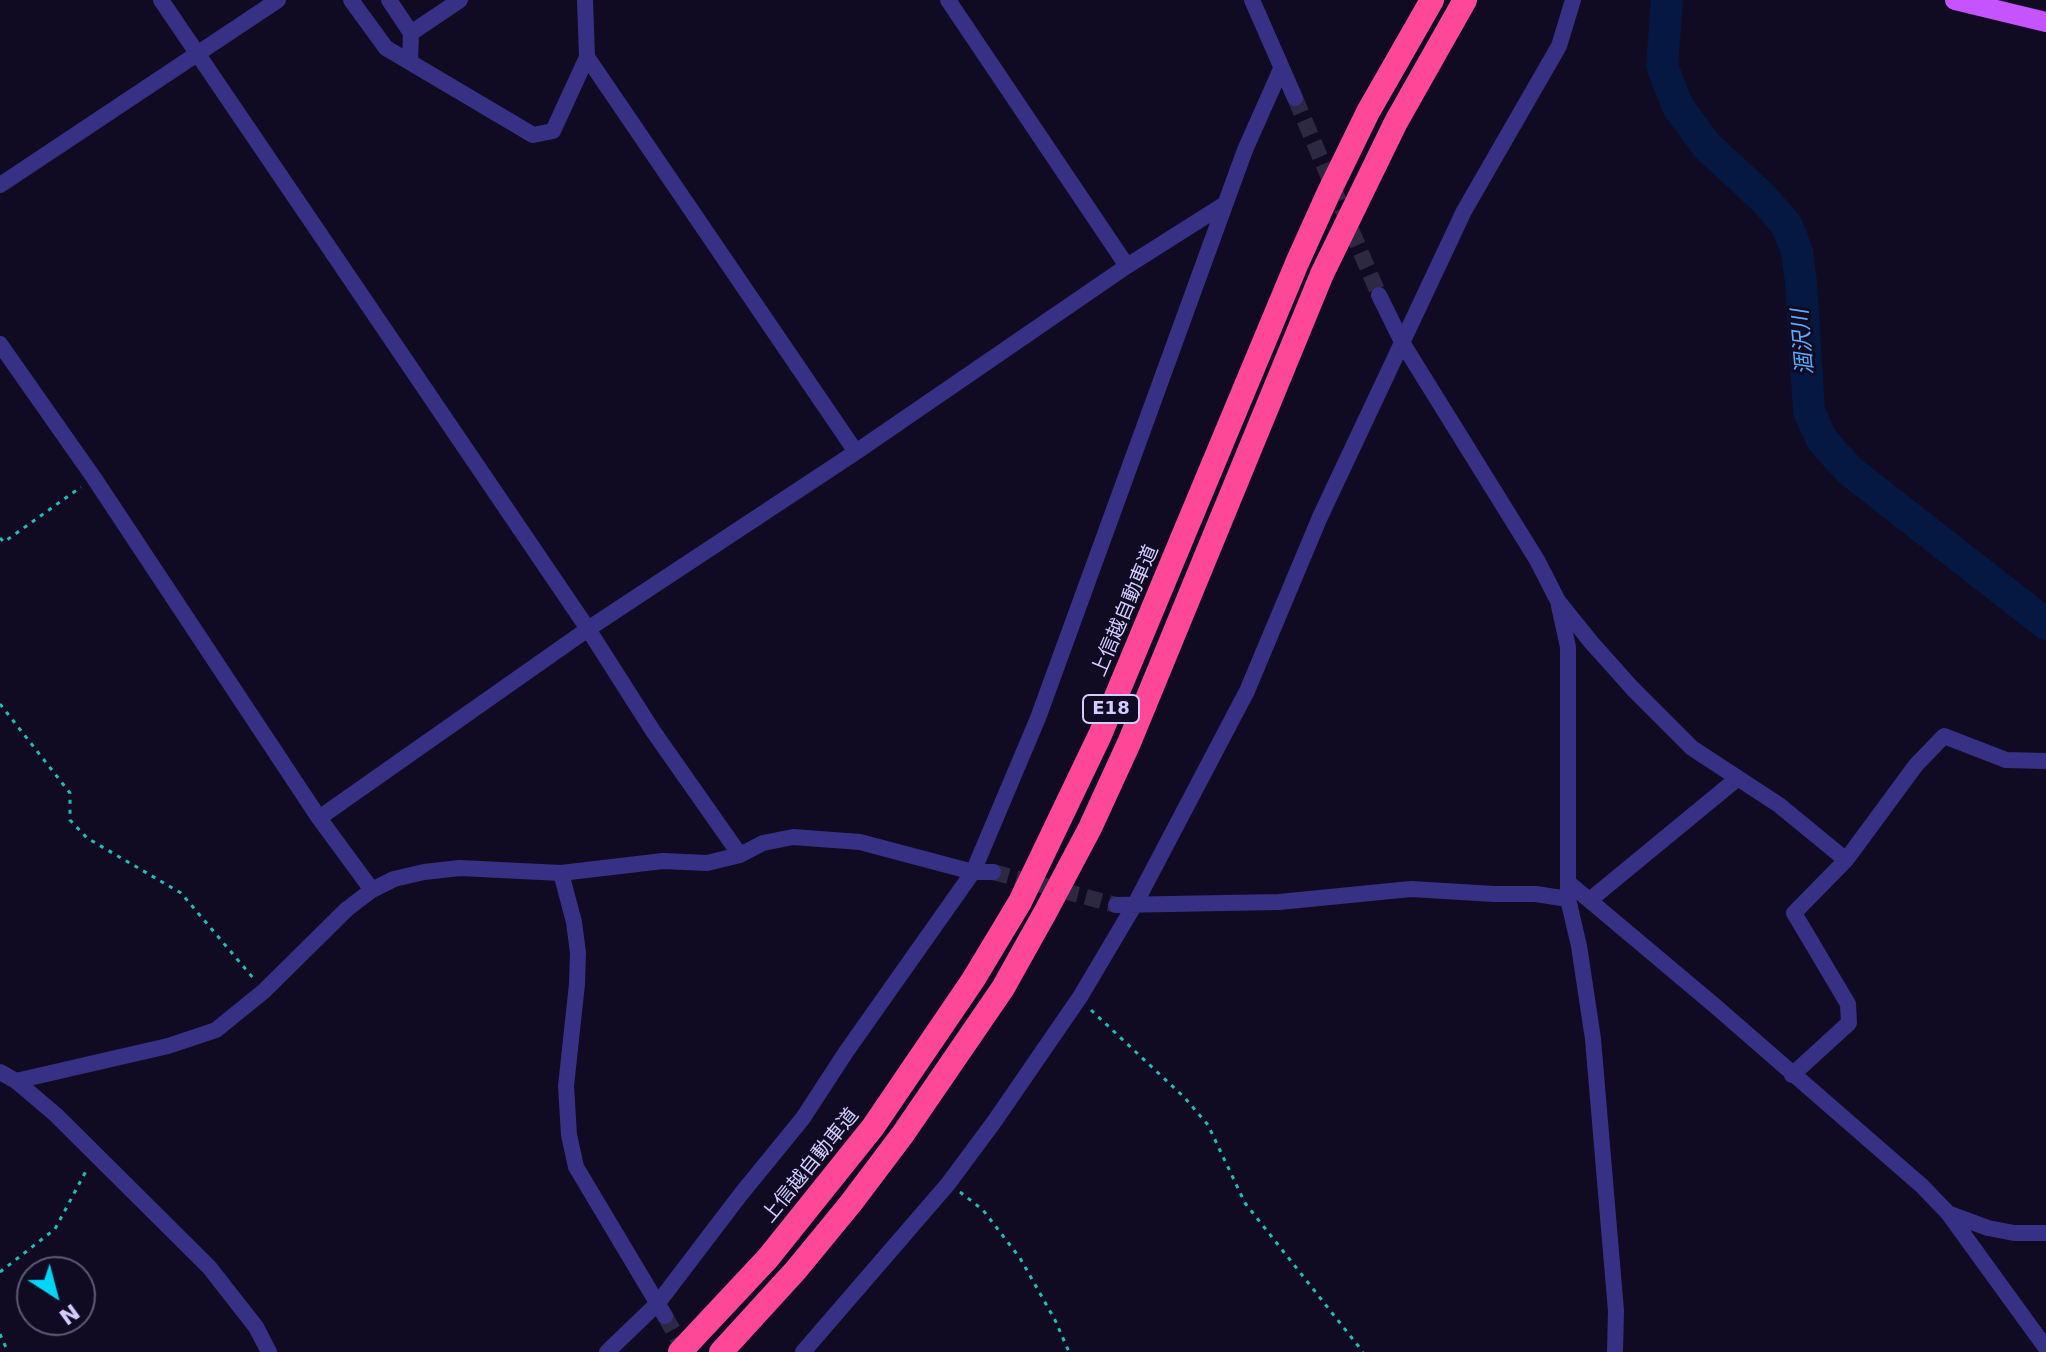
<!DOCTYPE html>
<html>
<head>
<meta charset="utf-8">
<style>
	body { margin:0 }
	#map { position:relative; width:2046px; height:1352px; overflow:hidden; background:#100b22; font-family:"DejaVu Sans",sans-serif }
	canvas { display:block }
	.north { position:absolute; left:16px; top:1256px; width:80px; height:80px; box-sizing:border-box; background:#100b22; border:2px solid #5e587a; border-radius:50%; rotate:144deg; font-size:22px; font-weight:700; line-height:32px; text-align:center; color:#d3ccff }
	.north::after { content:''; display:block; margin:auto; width:28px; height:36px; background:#00d5f7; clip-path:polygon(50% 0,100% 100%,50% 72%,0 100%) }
</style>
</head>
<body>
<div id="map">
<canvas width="2046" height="1352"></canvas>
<div class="north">N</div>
</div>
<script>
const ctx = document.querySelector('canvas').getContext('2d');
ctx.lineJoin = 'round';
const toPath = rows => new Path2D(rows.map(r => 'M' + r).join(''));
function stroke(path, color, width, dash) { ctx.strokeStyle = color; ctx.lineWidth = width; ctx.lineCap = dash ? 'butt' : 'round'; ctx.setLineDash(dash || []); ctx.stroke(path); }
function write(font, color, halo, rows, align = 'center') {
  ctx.font = font + ' "DejaVu Sans","Noto Sans JP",sans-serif'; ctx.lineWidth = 6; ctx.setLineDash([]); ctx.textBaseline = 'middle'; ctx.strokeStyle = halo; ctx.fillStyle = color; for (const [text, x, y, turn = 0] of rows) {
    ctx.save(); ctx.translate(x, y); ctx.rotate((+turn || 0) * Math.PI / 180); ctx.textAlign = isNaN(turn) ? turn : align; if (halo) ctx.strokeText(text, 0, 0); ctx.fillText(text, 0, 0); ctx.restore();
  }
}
stroke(toPath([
	[1667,0,1662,66,1678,107,1707,146,1763,198,1786,224,1797,251,1801,282,1809,411,1822,440,1850,471,2046,624]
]), '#041841', 32);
stroke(toPath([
	[1295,98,1379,295],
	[993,872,1116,905],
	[665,1316,685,1352]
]), '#2d2843', 16, [16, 8]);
stroke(toPath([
	[0,538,4,542,81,487],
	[0,704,70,793,70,820,87,838,181,893,254,979],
	[1091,1010,1185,1098,1208,1125,1245,1203,1363,1352],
	[960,1192,983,1210,1020,1258,1055,1320,1069,1352],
	[0,1272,55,1229,86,1171],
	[0,1334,8,1352]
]), '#21bdba', 3, [4, 6]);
stroke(toPath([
	[161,0,588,629,653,731,740,855],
	[351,0,386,48,533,135,553,131,587,57,585,0],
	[389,0,411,33],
	[948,0,1127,266],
	[1252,0,1295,98],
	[587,57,856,452],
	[410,62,411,33,460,0],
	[0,185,278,0],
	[1379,295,1403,344,1537,560,1558,601,1591,642,1633,689,1692,748,1779,805,1846,860,1916,765,1944,736,2006,760,2046,761],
	[0,344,94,478,319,818,372,890],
	[1559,606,1568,647,1568,899,1579,946,1593,1039,1616,1311,1615,1352],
	[319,818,588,629,856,452,1127,266,1225,204],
	[561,873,574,922,578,953,577,984,566,1086,569,1135,576,1167,665,1316],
	[1570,884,1714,1005,1922,1186,1948,1213,2046,1348],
	[1591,899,1738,778],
	[1116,905,1279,902,1411,889,1494,894,1536,894,1568,899],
	[0,1072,16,1081,56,1115,209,1267,256,1327,269,1352],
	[1792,1075,1849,1023,1848,1004,1794,913,1846,860],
	[16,1081,168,1046,216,1030,264,991,347,909,372,890,394,879,424,872,460,868,561,873,663,861,707,863,740,855,763,843,793,837,860,842,973,872,993,872],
	[1950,1214,1988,1228,2014,1233,2046,1233],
	[607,1352,658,1303,741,1194,803,1118,846,1052,973,872,1038,718,1245,150,1281,69],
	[803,1352,948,1184,994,1122,1080,997,1134,906,1247,691,1320,517,1464,211,1559,46,1573,0]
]), '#373186', 16);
stroke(toPath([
	[1955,0,2046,22]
]), '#c553ff', 20);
stroke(toPath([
	[680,1352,768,1258,873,1127,973,980,1020,902,1100,735,1297,263,1329,192,1368,112,1432,0],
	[721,1352,796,1270,851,1203,903,1134,1003,988,1046,911,1090,828,1129,743,1322,274,1396,122,1465,0]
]), '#ff4798', 24);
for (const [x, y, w] of [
	[1111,709,56]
]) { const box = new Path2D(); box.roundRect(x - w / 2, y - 14, w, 28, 6); ctx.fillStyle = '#100b22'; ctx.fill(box); stroke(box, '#d3ccff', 2); }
write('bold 18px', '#d3ccff', null, [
	["E18",1111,709]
]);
write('20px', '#d3ccff', '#100b22', [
	["上信越自動車道",1126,611,-67],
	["上信越自動車道",811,1166,-51]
]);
write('italic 22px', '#5aacff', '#100b22', [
	["涸沢川",1804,342,-95]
]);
</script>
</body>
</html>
